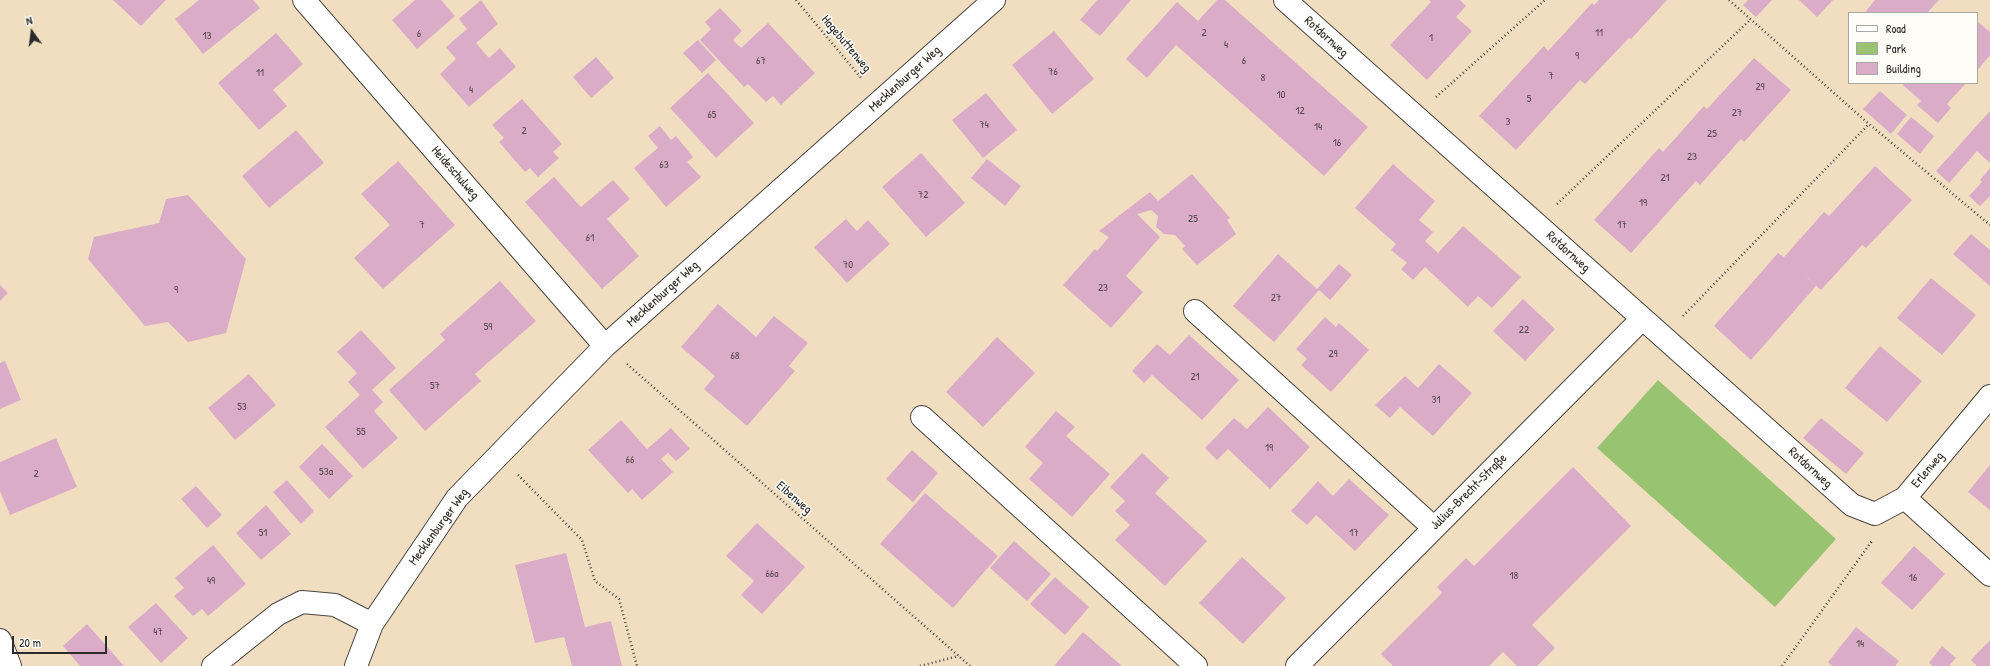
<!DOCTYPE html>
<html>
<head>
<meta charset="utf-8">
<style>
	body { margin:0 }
	#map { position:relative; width:1990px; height:666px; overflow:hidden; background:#f1dec0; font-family:"Patrick Hand",sans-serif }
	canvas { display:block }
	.legend { position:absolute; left:1848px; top:12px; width:130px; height:72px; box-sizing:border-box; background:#fdfcf7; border:1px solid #a9a8a5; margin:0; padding:5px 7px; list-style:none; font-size:12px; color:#2b2b2b }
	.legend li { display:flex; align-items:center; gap:8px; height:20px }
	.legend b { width:20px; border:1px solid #a9a8a5 }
	.north { position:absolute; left:12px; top:12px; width:40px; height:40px; -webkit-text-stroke:3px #fdfcf7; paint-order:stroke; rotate:346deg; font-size:11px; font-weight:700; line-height:16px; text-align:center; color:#2b2b2b }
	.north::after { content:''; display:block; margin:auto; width:14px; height:18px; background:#2b2b2b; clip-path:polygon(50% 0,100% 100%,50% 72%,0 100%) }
	.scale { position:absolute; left:12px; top:636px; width:95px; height:18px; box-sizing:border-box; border:2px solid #2b2b2b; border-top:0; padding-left:5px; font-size:12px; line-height:14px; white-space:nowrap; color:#2b2b2b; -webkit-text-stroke:3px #fdfcf7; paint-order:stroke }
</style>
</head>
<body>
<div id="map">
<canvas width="1990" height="666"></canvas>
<ul class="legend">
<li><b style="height:5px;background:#fff"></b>Road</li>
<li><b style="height:11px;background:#98c471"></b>Park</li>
<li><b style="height:11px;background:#dbacc7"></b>Building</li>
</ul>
<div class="north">N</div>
<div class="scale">20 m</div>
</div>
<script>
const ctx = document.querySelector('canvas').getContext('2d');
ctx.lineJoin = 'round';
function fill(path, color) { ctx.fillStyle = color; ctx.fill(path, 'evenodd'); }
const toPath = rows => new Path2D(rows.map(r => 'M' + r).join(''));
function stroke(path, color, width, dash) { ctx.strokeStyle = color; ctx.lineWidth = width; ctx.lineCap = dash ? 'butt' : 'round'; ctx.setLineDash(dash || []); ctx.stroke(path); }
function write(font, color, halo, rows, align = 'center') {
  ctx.font = font + ' "Patrick Hand",sans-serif'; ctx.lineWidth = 3; ctx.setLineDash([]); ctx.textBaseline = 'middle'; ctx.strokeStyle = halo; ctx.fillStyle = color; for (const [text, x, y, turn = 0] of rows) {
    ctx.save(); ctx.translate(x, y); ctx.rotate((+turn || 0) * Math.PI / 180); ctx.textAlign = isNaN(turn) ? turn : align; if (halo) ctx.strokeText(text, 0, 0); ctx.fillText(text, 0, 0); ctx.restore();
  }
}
fill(toPath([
	[1658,380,1836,539,1775,607,1597,448]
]), '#98c471');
fill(toPath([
	[113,0,166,0,141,26],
	[199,0,253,0,260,8,203,54,175,19],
	[415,0,441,0,455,16,417,49,392,20],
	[481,0,498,24,476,43,489,58,500,48,516,67,469,107,440,74,456,59,446,47,467,29,459,19],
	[1097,0,1131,0,1100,36,1080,20],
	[1217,0,1225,0,1368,127,1324,176,1176,45,1147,78,1126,59,1177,2,1198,21],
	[1429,0,1460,0,1466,6,1456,17,1472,31,1427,80,1390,45,1431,2],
	[1599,0,1667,0,1631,39,1629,38,1585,84,1580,80,1516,150,1479,116,1544,46,1548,51,1592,3,1594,5],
	[1748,0,1772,0,1756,17,1743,5],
	[1799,0,1833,0,1817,17],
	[1875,0,1939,0,1927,13,1868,13,1866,11],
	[720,8,742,31,733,40,741,48,768,23,815,73,781,105,773,96,766,102,748,84,744,87,700,40,711,29,705,22],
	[1977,21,1990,32,1990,55,1977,71],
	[1054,31,1094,79,1052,114,1012,65],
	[276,33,303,64,273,90,287,106,259,130,218,83],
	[698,40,716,60,702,73,683,53],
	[596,57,614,78,591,98,573,77],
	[1754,58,1791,90,1744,142,1741,139,1700,185,1696,181,1631,253,1594,220,1659,148,1663,152,1704,106,1707,109],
	[708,73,754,123,716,158,670,108],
	[1905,83,1966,83,1947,104,1951,108,1938,123,1917,105,1921,101,1903,85],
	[1880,91,1907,115,1891,134,1863,109],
	[986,93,1017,130,983,158,952,120],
	[522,99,562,144,553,152,559,158,538,177,530,168,525,172,499,142,504,138,492,125],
	[1990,111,1990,163,1977,151,1949,183,1936,171],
	[1911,117,1934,136,1920,154,1897,134],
	[660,126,671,140,676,136,693,157,687,162,701,177,666,207,634,168,658,148,648,136],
	[296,130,324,163,269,208,242,176],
	[921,153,965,203,926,237,882,187],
	[987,159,1021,186,1005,206,971,178],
	[398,161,455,225,383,289,354,258,390,225,361,194],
	[1393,164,1435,201,1419,220,1433,232,1425,241,1438,253,1463,226,1521,277,1492,308,1478,296,1468,307,1425,267,1413,280,1401,269,1407,263,1391,250,1396,244,1355,208],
	[1875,166,1912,200,1866,248,1862,245,1821,290,1802,273,1816,286,1751,360,1714,326,1778,253,1784,257,1824,212,1829,216],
	[1990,168,1990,196,1980,206,1969,196,1982,182,1980,180],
	[1192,174,1230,218,1227,220,1236,234,1197,265,1182,249,1185,246,1175,235,1164,234,1156,227,1158,216,1151,210,1137,214,1160,237,1126,276,1143,292,1111,328,1063,285,1095,249,1097,251,1109,237,1099,231,1150,192,1158,201],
	[554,177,581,207,613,180,630,199,607,219,639,256,602,289,525,202],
	[188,195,246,259,226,333,188,342,168,322,145,326,88,259,94,237,159,223,166,199],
	[846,219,857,231,868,220,890,244,847,283,814,247],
	[1971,234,1990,250,1990,286,1953,254],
	[1278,254,1317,289,1339,264,1352,275,1330,300,1319,290,1274,342,1233,306],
	[1931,278,1976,315,1942,355,1897,318],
	[500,281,536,321,475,374,481,381,425,431,389,390,445,340,440,334],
	[0,285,8,293,0,301],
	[1523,299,1555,329,1525,361,1493,331],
	[718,304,756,337,774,316,808,343,789,366,795,371,747,426,704,389,715,376,681,347],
	[1325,317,1336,327,1339,323,1369,350,1331,392,1301,365,1307,359,1296,349],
	[361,330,396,368,372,390,383,402,374,411,398,438,363,469,325,427,360,395,348,382,357,373,337,352],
	[1189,335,1239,380,1202,420,1152,375,1144,383,1132,371,1157,344,1170,355],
	[997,337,1035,373,983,427,946,392],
	[1880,346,1922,381,1887,422,1845,388],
	[5,361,21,400,0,409,0,363],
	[1439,364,1472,393,1433,436,1400,407,1390,418,1375,405,1405,376,1418,388],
	[249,374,276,405,235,440,208,408],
	[1268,407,1310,447,1270,489,1228,449,1217,460,1205,448,1234,418,1247,429],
	[1056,411,1075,427,1066,436,1110,474,1072,517,1029,479,1043,463,1025,447],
	[1821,418,1864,453,1846,474,1803,438],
	[621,420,647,449,671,428,690,449,676,461,668,453,661,459,673,472,642,500,632,489,628,493,588,450],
	[56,438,77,487,10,515,0,491,0,462],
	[322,444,353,476,329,499,299,467],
	[912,450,938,473,913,502,886,479],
	[1142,453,1169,478,1155,493,1207,541,1165,586,1115,540,1130,525,1115,511,1125,501,1110,487],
	[1990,465,1990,510,1968,492],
	[1573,467,1631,526,1532,625,1555,648,1537,666,1517,666,1503,652,1489,666,1393,666,1381,654,1442,593,1437,587,1466,558,1474,566],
	[1349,479,1389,515,1355,551,1316,515,1307,525,1291,511,1318,481,1333,496],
	[287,480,314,511,301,524,273,492],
	[196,486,222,515,207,528,181,499],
	[925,493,998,556,953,608,880,544],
	[266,505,291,534,261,560,236,533],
	[757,523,805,567,762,614,741,595,754,581,726,556],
	[1014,541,1051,574,1027,601,990,568],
	[213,545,246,584,208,616,202,609,193,616,174,596,184,588,175,578],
	[1914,546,1945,574,1912,610,1881,583],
	[566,553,585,627,611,621,622,666,572,666,564,637,535,643,515,565],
	[1242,557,1286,598,1243,644,1199,603],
	[1055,577,1089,607,1065,635,1030,604],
	[156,603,188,638,161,663,128,627],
	[87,624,124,666,80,666,63,646],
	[1856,627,1899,661,1895,666,1832,666,1828,662],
	[1083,632,1122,666,1054,666],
	[1990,640,1990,666,1977,666,1971,660],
	[1942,646,1956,658,1949,666,1933,666,1929,663]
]), '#dbacc7');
const minor = toPath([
	[304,0,605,346],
	[1285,0,1852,505,1875,514,1905,498,1990,396],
	[1195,311,1434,528],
	[922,417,1196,666],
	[1905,498,1990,575],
	[0,640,10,666],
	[213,666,278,614,302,602,335,605,372,624],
	[356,666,372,624,457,498,605,346,994,0],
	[1297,666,1642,319]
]);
stroke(minor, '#494641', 24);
stroke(toPath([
	[796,0,862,79],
	[1729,0,1869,124,1990,225],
	[1436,97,1545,0],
	[1557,204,1751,19],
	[1683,316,1869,124],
	[627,364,970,666],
	[518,475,582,540,595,581,619,599,637,666],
	[920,666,959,656],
	[1782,666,1872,541]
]), '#494641', 2.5, [1, 3]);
stroke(minor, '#fff', 22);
write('11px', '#574b52', null, [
	["2",1204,33],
	["11",1599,33],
	["6",419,34],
	["13",207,36],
	["1",1431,38],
	["4",1226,45],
	["9",1577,56],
	["67",761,61],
	["6",1244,61],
	["76",1053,72],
	["11",260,73],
	["7",1551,76],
	["8",1263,78],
	["29",1760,87],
	["4",471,90],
	["10",1281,95],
	["5",1529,99],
	["12",1300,111],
	["27",1737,113],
	["65",712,115],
	["3",1508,122],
	["74",984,125],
	["14",1318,127],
	["2",524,131],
	["25",1712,134],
	["16",1337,143],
	["23",1692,157],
	["63",664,165],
	["21",1665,178],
	["72",923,195],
	["19",1643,203],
	["25",1193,219],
	["7",422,225],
	["17",1622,225],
	["61",590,238],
	["70",848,265],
	["23",1103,288],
	["9",176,290],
	["27",1276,298],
	["59",488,327],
	["22",1524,330],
	["29",1333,354],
	["68",735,356],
	["21",1195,377],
	["57",435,386],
	["31",1436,400],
	["53",242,407],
	["55",361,432],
	["19",1269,448],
	["66",630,460],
	["53a",326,472],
	["2",36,474],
	["51",263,533],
	["17",1354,533],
	["66a",772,574],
	["18",1514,576],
	["16",1913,578],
	["49",211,581],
	["47",158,632],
	["14",1860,644]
]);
write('13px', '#2b2b2b', '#fdfcf7', [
	["Rotdornweg",1326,37,42],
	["Hagebuttenweg",846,44,50],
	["Mecklenburger Weg",905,79,-42],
	["Heideschulweg",455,173,49],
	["Rotdornweg",1568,252,42],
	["Mecklenburger Weg",663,294,-42],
	["Rotdornweg",1810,468,42],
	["Erlenweg",1928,470,-50],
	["Julius-Brecht-Straße",1469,492,-45],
	["Eibenweg",794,498,41],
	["Mecklenburger Weg",439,527,-54]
]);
</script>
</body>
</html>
